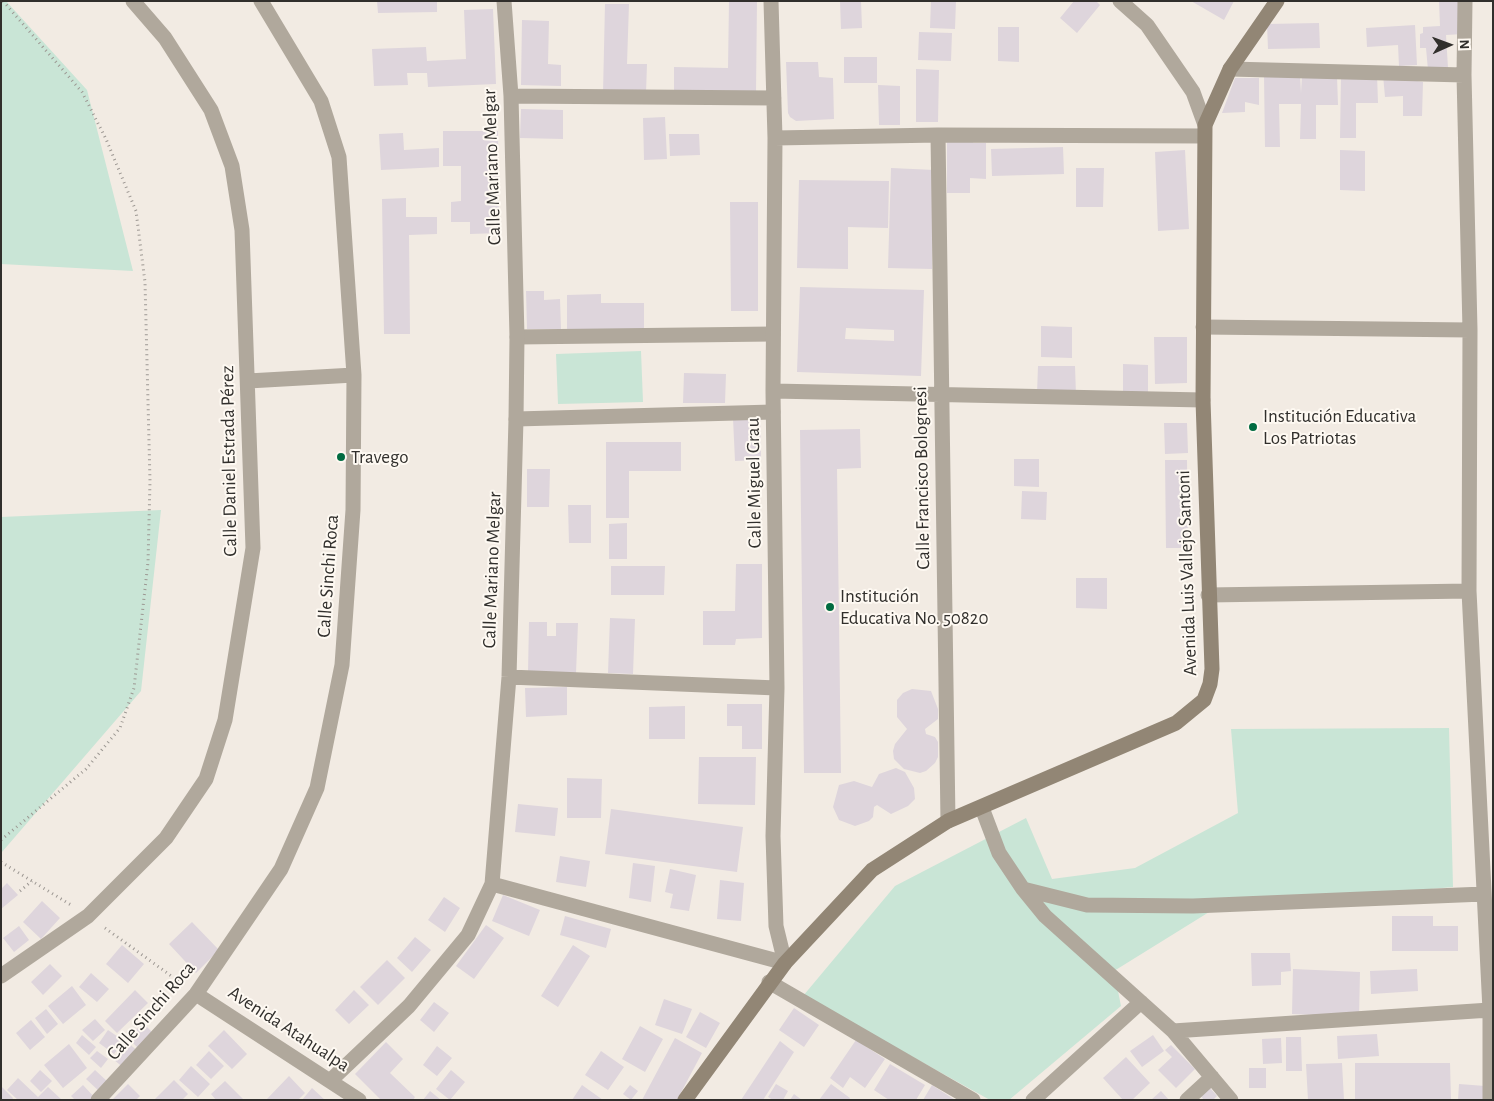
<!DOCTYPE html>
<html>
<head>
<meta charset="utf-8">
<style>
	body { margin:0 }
	#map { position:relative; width:1494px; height:1101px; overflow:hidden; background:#f2ebe3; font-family:"Alegreya Sans",sans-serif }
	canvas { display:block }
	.frame { position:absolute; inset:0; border:2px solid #312f2c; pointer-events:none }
	.north { position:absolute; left:1424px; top:20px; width:50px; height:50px; -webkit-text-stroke:4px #fef9f2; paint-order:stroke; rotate:88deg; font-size:14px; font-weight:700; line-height:20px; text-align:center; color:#312f2c }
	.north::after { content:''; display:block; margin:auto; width:18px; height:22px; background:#312f2c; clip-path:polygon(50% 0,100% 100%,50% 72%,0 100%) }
</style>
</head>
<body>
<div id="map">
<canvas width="1494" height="1101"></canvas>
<div class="frame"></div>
<div class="north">N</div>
</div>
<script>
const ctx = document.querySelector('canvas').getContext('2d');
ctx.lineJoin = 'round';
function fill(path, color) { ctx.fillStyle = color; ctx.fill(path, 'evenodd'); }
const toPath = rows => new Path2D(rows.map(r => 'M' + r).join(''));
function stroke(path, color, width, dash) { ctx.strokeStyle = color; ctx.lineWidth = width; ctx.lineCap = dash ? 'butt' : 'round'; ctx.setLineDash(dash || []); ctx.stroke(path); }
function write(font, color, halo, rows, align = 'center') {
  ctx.font = font + ' "Alegreya Sans",sans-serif'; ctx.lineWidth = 4; ctx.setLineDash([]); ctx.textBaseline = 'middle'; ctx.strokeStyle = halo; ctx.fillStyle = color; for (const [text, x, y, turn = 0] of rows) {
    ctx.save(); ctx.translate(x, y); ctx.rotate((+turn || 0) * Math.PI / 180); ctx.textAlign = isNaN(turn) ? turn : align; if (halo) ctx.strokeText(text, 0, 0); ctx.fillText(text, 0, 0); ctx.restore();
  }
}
fill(toPath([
	[1,1,6,1,87,90,133,271,1,264],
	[641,351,643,402,558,404,556,354],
	[161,510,141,691,2,852,1,517],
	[1449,728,1453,887,1214,909,1114,971,1121,1006,1009,1100,990,1100,803,996,895,886,1026,818,1052,879,1135,868,1238,813,1231,729]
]), '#c9e5d6');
fill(toPath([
	[377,1,437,1,437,12,378,13],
	[729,1,757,1,756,92,674,90,674,67,728,68],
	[840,1,861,1,862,28,841,29],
	[931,1,956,1,955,29,930,28],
	[1074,1,1096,1,1100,5,1077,33,1060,18],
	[1191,1,1234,1,1224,20],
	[1439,1,1461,1,1463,34,1446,35,1448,68,1428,70,1426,48,1420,48,1420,34,1423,33,1423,27,1440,26],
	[605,4,629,4,627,64,647,64,646,93,603,93],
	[493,9,496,84,428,87,427,73,407,73,408,85,374,86,372,49,426,47,427,61,466,59,464,10],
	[522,20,549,21,548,64,561,65,561,86,521,85],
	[1319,23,1320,48,1268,49,1267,24],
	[1415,25,1417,65,1399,66,1398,45,1367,47,1366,28],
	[998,27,1019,27,1019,62,998,61],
	[919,32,952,33,951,61,918,60],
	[844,57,877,57,877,83,844,83],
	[786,62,818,62,819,77,833,78,834,119,796,121,790,117,788,113],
	[916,69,939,70,938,122,916,122],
	[1377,74,1378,103,1356,103,1356,138,1340,138,1341,75],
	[1300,75,1301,93,1302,76,1337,76,1338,105,1316,105,1316,139,1300,139,1301,104,1279,104,1280,147,1265,147,1264,76],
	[1383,75,1423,82,1422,116,1403,116,1403,96,1385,97],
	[1235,78,1259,78,1259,105,1245,102,1245,112,1222,113],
	[878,85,900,86,900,125,879,125],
	[521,109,563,110,563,139,520,138],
	[665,117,667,159,644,160,643,118],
	[443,131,498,131,499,233,470,234,470,222,451,222,451,202,461,201,461,166,443,166],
	[403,133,404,150,439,148,439,167,381,170,379,134],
	[669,134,699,134,700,155,670,156],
	[947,138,974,138,973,143,986,143,986,179,970,178,970,193,947,193],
	[1063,147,1064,174,992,176,991,149],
	[1185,150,1189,229,1158,231,1155,152],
	[1340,150,1365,151,1365,191,1340,190],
	[891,168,935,170,932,269,888,268],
	[1076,168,1104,168,1103,207,1076,207],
	[799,180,889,181,888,228,848,227,848,269,797,268],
	[406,198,406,217,437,217,437,234,409,235,410,334,384,334,382,199],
	[730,202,758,202,758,311,731,311],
	[800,287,924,290,921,376,797,372],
	[846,328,894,330,894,341,845,339],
	[526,291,544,291,544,300,560,299,561,329,527,329],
	[601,294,601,303,644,303,644,331,567,331,567,295],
	[1041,326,1072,327,1072,358,1041,357],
	[1154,337,1187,337,1187,383,1155,384],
	[1123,364,1148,365,1148,392,1123,392],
	[1038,366,1075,366,1076,395,1037,394],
	[684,373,726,374,725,403,683,403],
	[760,416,761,460,735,461,733,418],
	[1164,423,1187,423,1188,453,1165,454],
	[860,429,861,468,837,469,841,773,804,773,800,430],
	[606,442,681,442,681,471,629,471,629,518,606,518],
	[1014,459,1039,459,1039,487,1014,486],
	[1165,460,1187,460,1188,548,1166,548],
	[527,469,550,469,549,507,527,507],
	[1022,491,1047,492,1046,520,1021,519],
	[568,505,591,505,591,543,569,543],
	[627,523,627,559,609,559,609,524],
	[736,564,762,564,762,638,736,639,735,645,703,645,703,611,735,611],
	[611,566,665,566,664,595,611,595],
	[1076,578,1107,578,1107,609,1076,608],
	[610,618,635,619,633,674,608,673],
	[529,622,547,622,547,636,556,636,556,623,578,623,576,673,528,672],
	[567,687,567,715,526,717,525,688],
	[912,689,931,691,938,709,938,719,925,729,926,734,935,737,938,742,938,757,935,763,926,771,920,773,904,769,894,759,893,751,895,744,907,729,897,717,897,700,903,693],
	[727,704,762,704,762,749,742,749,742,726,727,726],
	[685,706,685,739,649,739,649,707],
	[699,757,756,757,755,805,698,804],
	[896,768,905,772,914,788,915,799,908,806,891,814,877,805,874,807,873,817,869,821,855,826,839,820,833,807,839,785,854,781,872,787,879,774],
	[567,778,602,779,601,818,567,818],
	[518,804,558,808,555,836,515,832],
	[611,809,743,827,737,872,605,854],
	[560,856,590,861,586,887,556,882],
	[633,863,655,866,651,902,629,898],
	[670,869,696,875,689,911,670,908,673,894,665,892],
	[720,880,744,883,741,921,717,919],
	[7,883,18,895,1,909,1,889],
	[503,895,540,910,529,936,492,921],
	[444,897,460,908,445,932,428,920],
	[42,901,60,918,41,939,23,922],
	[565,916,611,929,606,948,560,935],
	[1392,916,1433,916,1433,926,1458,926,1458,951,1392,951],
	[192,922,219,950,196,973,169,944],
	[486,925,504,938,474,979,456,966],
	[19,926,29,940,14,952,3,938],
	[415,937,431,950,412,972,397,958],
	[122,945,144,964,128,983,106,964],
	[573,945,590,956,558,1007,541,996],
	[1251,953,1290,953,1291,971,1281,972,1281,985,1252,986],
	[387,960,405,978,378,1005,360,987],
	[50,964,62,976,43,995,31,982],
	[1293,969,1360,972,1359,1017,1292,1014],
	[1417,969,1418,991,1371,994,1370,971],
	[91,973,109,989,97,1002,79,987],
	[72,986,86,1005,63,1024,48,1006],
	[135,990,148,1003,117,1033,105,1021],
	[354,990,369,1005,349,1024,335,1010],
	[664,999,692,1009,682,1034,655,1025],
	[434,1002,449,1013,434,1032,420,1020],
	[794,1008,819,1025,804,1047,779,1030],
	[46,1009,58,1024,47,1034,35,1018],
	[700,1012,720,1023,706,1048,686,1037],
	[95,1019,105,1030,93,1041,82,1030],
	[31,1020,45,1037,30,1050,16,1033],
	[143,1023,155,1035,140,1050,128,1038],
	[640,1026,663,1039,645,1072,622,1059],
	[108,1030,124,1041,114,1054,99,1043],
	[224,1030,247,1054,232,1069,208,1046],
	[1377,1034,1379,1056,1338,1059,1337,1036],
	[82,1035,96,1047,89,1055,76,1043],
	[1153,1035,1164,1051,1142,1067,1130,1051],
	[1286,1037,1301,1037,1302,1071,1286,1071],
	[675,1038,702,1053,677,1100,642,1100],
	[1281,1038,1282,1063,1263,1064,1262,1039],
	[856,1040,885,1059,865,1088,850,1077,843,1088,830,1078],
	[780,1041,794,1052,763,1100,741,1100],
	[127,1042,139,1052,125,1069,113,1059],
	[386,1042,403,1059,390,1073,415,1097,413,1100,381,1100,355,1074],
	[69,1044,87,1068,63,1088,44,1065],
	[1171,1045,1195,1069,1176,1088,1158,1070,1172,1057,1165,1050],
	[437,1046,452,1058,437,1076,423,1065],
	[97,1051,108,1059,101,1068,90,1058],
	[209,1051,224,1066,211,1079,196,1065],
	[601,1051,624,1067,608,1090,585,1075],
	[1126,1057,1150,1083,1132,1100,1123,1100,1103,1078],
	[1342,1063,1344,1100,1308,1100,1306,1064],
	[1355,1063,1450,1063,1451,1099,1355,1100],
	[890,1064,925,1085,916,1100,889,1100,874,1090],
	[191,1066,210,1084,198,1097,179,1080],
	[1249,1068,1266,1068,1266,1088,1249,1088],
	[40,1070,52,1081,41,1092,30,1081],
	[95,1070,109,1083,100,1092,86,1079],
	[451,1070,465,1082,450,1100,436,1089],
	[289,1076,305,1093,298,1100,266,1100],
	[18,1078,38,1097,48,1087,62,1100,18,1100,7,1090],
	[174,1080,188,1094,182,1100,154,1100],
	[225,1081,244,1100,216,1100,211,1094],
	[128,1084,140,1096,136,1100,112,1100],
	[776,1084,788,1091,783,1100,773,1100,768,1097],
	[831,1084,850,1098,849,1100,819,1100],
	[1459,1084,1485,1086,1484,1100,1458,1100],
	[83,1085,96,1099,95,1100,75,1100,71,1096],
	[582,1085,603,1100,572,1100],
	[630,1085,638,1091,631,1100,623,1094],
	[932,1085,955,1100,923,1100],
	[1,1086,13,1098,12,1100,1,1100],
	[312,1088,325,1100,302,1100],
	[1210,1088,1217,1096,1213,1100,1204,1100,1200,1095],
	[430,1091,441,1100,423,1100],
	[1161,1091,1169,1100,1151,1100],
	[794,1094,802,1100,790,1100]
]), '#ded5dc');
stroke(toPath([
	[1,840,86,769,120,728,134,688,148,562,150,481,145,282,136,211,106,139,82,92,3,1],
	[1,862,71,905],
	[20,891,32,881],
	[105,928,181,983]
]), '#9c9792', 3, [1, 4]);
stroke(toPath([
	[517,337,773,334],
	[516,419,773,412]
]), '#b0a89c', 15);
stroke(toPath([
	[1120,1,1147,25,1193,92,1205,125],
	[1465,1,1464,75,1470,330,1469,591,1490,1010,1490,1100],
	[1230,69,1464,75],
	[511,96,774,98],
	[938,135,948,821],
	[775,138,938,135,1204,136],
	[1203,327,1470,330],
	[248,381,354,375],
	[773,391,1203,400],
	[1208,595,1469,591],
	[509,677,777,688],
	[982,808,999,853,1023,889,1045,916,1173,1031,1231,1100],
	[492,884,785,963,776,926,773,836,777,688,773,391,775,138,771,1],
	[1023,889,1087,905,1193,906,1484,894],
	[1,976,88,916,166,838,206,779,225,720,253,548,242,230,232,166,211,110,165,38,133,1],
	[769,982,973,1100],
	[196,994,359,1100],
	[1173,1031,1490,1010],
	[331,1080,409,1006,468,935,492,884,509,677,516,419,517,337,511,96,504,1],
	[98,1100,196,994,281,869,317,788,342,665,353,510,354,375,339,157,321,101,261,1],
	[1033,1100,1141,1002],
	[1187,1100,1212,1077]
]), '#b0a89c', 15);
stroke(toPath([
	[685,1100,785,963,872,870,948,821,1176,723,1204,700,1210,684,1212,669,1203,400,1205,125,1230,69,1277,1]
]), '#928675', 15);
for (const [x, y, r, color] of [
	[1253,427,5,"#016b41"],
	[341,457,5,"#016b41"],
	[830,607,5,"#016b41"]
]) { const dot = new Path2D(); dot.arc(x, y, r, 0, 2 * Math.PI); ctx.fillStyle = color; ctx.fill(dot); stroke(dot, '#fef9f2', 2); }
write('19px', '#312f2c', '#fef9f2', [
	["Calle Mariano Melgar",492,167,-92],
	["Calle Daniel Estrada Pérez",229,461,-91],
	["Calle Francisco Bolognesi",922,478,-91],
	["Calle Miguel Grau",754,483,-91],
	["Calle Mariano Melgar",492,570,-88],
	["Avenida Luis Vallejo Santoni",1187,573,-92],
	["Calle Sinchi Roca",328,576,-86],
	["Calle Sinchi Roca",151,1011,-49],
	["Avenida Atahualpa",289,1029,33]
]);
write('19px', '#312f2c', '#fef9f2', [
	["Institución Educativa",1263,416],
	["Los Patriotas",1263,438],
	["Travego",351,457],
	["Institución",840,596],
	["Educativa No. 50820",840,618]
], 'left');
</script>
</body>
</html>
